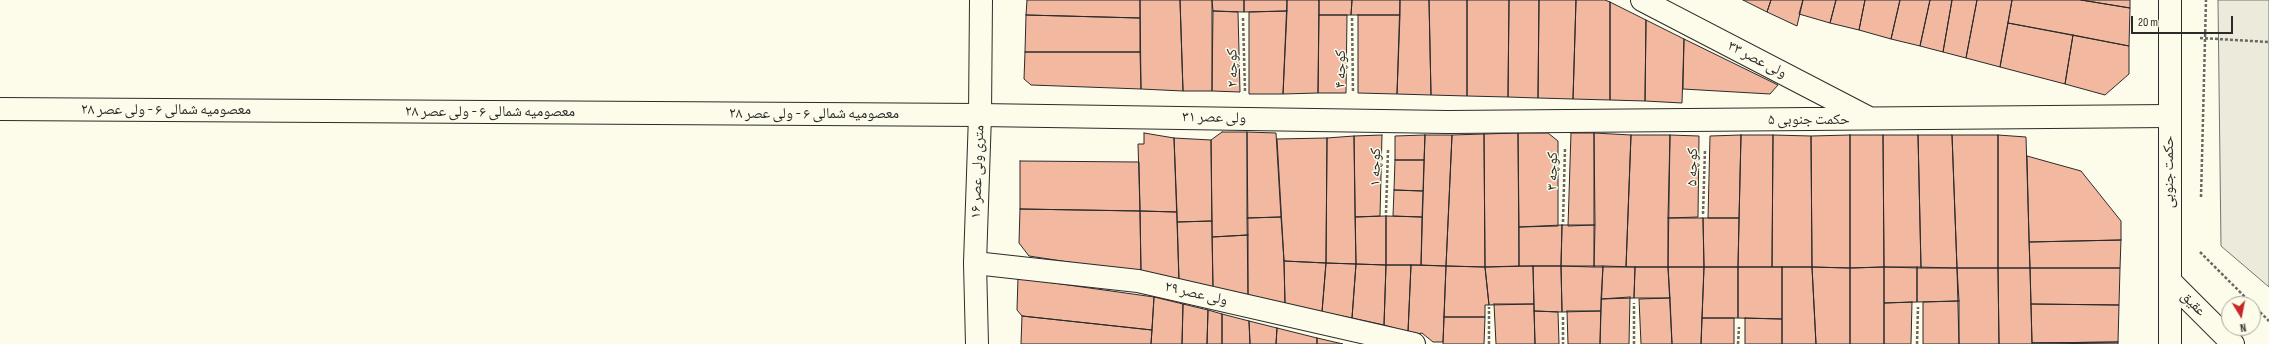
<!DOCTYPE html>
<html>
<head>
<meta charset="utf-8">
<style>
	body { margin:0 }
	#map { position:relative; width:2269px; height:344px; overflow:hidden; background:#fdfbea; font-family:"Sofia Sans Condensed",sans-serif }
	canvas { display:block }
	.north { position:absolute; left:2221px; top:296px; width:40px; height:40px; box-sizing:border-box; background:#fdfbea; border:1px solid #a9a89e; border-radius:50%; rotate:170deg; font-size:11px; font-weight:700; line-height:16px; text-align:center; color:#2b2b2b }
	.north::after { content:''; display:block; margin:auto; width:14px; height:18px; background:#c62828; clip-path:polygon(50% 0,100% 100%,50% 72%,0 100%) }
	.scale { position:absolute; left:2131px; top:16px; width:102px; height:18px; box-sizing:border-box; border:2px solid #2b2b2b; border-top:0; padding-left:5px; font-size:12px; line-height:14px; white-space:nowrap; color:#2b2b2b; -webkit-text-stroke:3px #fdfbea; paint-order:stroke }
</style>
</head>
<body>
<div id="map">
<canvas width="2269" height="344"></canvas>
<div class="north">N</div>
<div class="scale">20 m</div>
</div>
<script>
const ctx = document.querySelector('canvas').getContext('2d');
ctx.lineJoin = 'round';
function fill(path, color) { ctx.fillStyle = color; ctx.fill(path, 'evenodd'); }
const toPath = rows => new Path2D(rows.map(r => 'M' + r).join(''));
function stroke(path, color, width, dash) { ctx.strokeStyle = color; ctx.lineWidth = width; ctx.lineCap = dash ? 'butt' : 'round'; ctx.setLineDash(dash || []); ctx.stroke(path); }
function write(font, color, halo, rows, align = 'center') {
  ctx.font = font + ' "Sofia Sans Condensed","Noto Naskh Arabic",sans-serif'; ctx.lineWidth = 3; ctx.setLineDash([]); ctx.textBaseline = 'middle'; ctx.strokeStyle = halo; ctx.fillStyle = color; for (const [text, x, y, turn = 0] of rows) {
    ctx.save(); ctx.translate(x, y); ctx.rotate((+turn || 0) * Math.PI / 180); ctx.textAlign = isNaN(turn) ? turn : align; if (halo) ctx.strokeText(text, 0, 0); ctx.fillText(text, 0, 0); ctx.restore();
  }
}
const green = toPath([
	[2218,0,2269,0,2269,287,2221,246,2218,0]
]);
fill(green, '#ecebdb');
stroke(green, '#74746e', 1);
const building = toPath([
	[1027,0,1140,0,1140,18,1026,15,1027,0],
	[1140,0,1180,0,1183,91,1141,89,1140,0],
	[1180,0,1212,0,1212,91,1183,91,1180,0],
	[1212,0,1244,0,1244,12,1213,11,1212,0],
	[1244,0,1287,0,1287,11,1244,12,1244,0],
	[1287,0,1319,0,1318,93,1283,94,1287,0],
	[1319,0,1352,0,1351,15,1319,15,1319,0],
	[1352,0,1400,0,1400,15,1351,15,1352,0],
	[1400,0,1429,0,1431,95,1397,94,1400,0],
	[1429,0,1467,0,1467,96,1431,95,1429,0],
	[1467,0,1509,0,1508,97,1467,96,1467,0],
	[1509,0,1539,0,1538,98,1508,97,1509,0],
	[1539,0,1576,0,1573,99,1538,98,1539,0],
	[1576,0,1605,0,1610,2,1610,100,1573,99,1576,0],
	[1743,0,1771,0,1767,12,1743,0],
	[1771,0,1803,0,1797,26,1767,12,1771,0],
	[1803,0,1836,0,1830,23,1799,14,1803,0],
	[1836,0,1865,0,1859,30,1830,23,1836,0],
	[1865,0,1900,0,1891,39,1859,30,1865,0],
	[1900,0,1930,0,1920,46,1891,39,1900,0],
	[1930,0,1952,0,1943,52,1920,46,1930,0],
	[1952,0,1977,0,1966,58,1943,52,1952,0],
	[1977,0,2012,0,2000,67,1966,58,1977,0],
	[2012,0,2081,0,2130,8,2129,46,2008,23,2012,0],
	[2081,0,2130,0,2130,8,2081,0],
	[1610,2,1646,20,1645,101,1610,100,1610,2],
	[1213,11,1238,12,1240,92,1212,91,1213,11],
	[1287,11,1283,94,1249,94,1249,12,1287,11],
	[1026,15,1140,18,1140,52,1025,52,1026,15],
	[1319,15,1347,15,1346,93,1318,93,1319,15],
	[1358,15,1400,15,1397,94,1358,93,1358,15],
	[1646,20,1684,39,1682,103,1645,101,1646,20],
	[2008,23,2073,35,2065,84,2000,67,2008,23],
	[2073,35,2129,46,2129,74,2105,95,2065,84,2073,35],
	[1684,39,1778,85,1770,94,1683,89,1684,39],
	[1025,52,1140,52,1141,89,1031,85,1024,79,1025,52],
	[1222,132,1247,132,1248,235,1212,237,1211,140,1222,132],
	[1247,132,1276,133,1281,217,1247,218,1247,132],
	[1144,133,1174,138,1177,212,1140,211,1138,144,1144,144,1144,133],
	[1518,133,1519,266,1485,267,1484,134,1518,133],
	[1518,133,1548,133,1558,141,1558,226,1519,227,1518,133],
	[1571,133,1594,133,1595,225,1568,226,1571,133],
	[1594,133,1631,135,1626,267,1594,267,1594,133],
	[1484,134,1485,267,1446,266,1452,135,1484,134],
	[1382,135,1380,216,1355,217,1354,136,1382,135],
	[1425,135,1452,135,1446,266,1421,265,1425,135],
	[1425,135,1424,160,1395,160,1395,136,1425,135],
	[1631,135,1670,135,1668,267,1626,267,1631,135],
	[1670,135,1699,136,1698,217,1668,218,1670,135],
	[1741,135,1773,135,1772,267,1738,267,1741,135],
	[1741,135,1739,218,1708,218,1710,136,1741,135],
	[1773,135,1811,136,1812,267,1772,267,1773,135],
	[1850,135,1883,135,1884,267,1850,268,1850,135],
	[1850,135,1850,268,1812,267,1811,136,1850,135],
	[1883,135,1918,135,1921,268,1884,267,1883,135],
	[1918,135,1952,135,1957,268,1921,268,1918,135],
	[1952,135,1998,135,1998,268,1957,268,1952,135],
	[1998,135,2026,137,2030,268,1998,268,1998,135],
	[1354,136,1356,264,1326,263,1327,138,1354,136],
	[1174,138,1211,140,1212,221,1177,222,1174,138],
	[1327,138,1326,263,1284,261,1277,139,1327,138],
	[2027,156,2081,171,2121,221,2121,240,2029,242,2027,156],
	[1395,160,1424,160,1423,191,1394,190,1395,160],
	[1020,161,1139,162,1140,211,1020,209,1020,161],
	[1394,190,1423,191,1422,217,1393,216,1394,190],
	[1020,209,1140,211,1141,273,1029,256,1019,243,1020,209],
	[1140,211,1177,212,1179,281,1141,273,1140,211],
	[1386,216,1422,217,1421,265,1386,265,1386,216],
	[1386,216,1386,265,1356,264,1355,217,1386,216],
	[1281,217,1284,261,1285,304,1248,296,1247,218,1281,217],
	[1668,218,1703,218,1704,267,1668,267,1668,218],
	[1703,218,1739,218,1738,267,1704,267,1703,218],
	[1212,221,1213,289,1179,281,1177,222,1212,221],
	[1562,225,1595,225,1594,267,1561,266,1562,225],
	[1562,225,1561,266,1519,266,1519,227,1562,225],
	[1248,235,1248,296,1213,289,1212,237,1248,235],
	[2121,240,2120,268,2030,268,2029,242,2121,240],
	[1284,261,1326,263,1322,312,1285,304,1284,261],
	[1326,263,1356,264,1352,318,1322,312,1326,263],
	[1356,264,1386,265,1384,325,1352,318,1356,264],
	[1386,265,1411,265,1408,332,1384,325,1386,265],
	[1411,265,1446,266,1443,342,1433,342,1422,333,1413,335,1408,332,1411,265],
	[1446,266,1485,267,1489,305,1485,305,1485,317,1444,317,1446,266],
	[1533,266,1561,266,1562,312,1534,311,1533,266],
	[1533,266,1534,304,1489,305,1485,267,1533,266],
	[1561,266,1603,266,1601,311,1562,312,1561,266],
	[1603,266,1635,267,1634,298,1601,299,1603,266],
	[1635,267,1668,267,1670,298,1634,298,1635,267],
	[1668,267,1704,267,1701,344,1672,344,1668,267],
	[1704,267,1738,267,1738,318,1702,318,1704,267],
	[1738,267,1782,267,1782,319,1738,318,1738,267],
	[1782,267,1812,267,1816,344,1782,344,1782,267],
	[1812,267,1850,268,1850,344,1816,344,1812,267],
	[1884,267,1917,267,1917,302,1884,303,1884,267],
	[1884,267,1884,344,1850,344,1850,268,1884,267],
	[1917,267,1957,268,1959,301,1917,302,1917,267],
	[1957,268,1998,268,1999,344,1959,344,1957,268],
	[1998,268,2030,268,2032,344,1999,344,1998,268],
	[2030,268,2120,268,2119,305,2031,304,2030,268],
	[1018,278,1154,297,1152,330,1022,316,1017,310,1018,278],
	[1154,297,1183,304,1182,344,1151,344,1154,297],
	[1630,297,1629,344,1600,344,1601,299,1630,297],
	[1670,298,1672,344,1641,344,1639,299,1670,298],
	[1959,301,1959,344,1923,344,1923,302,1959,301],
	[1912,302,1911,344,1884,344,1884,303,1912,302],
	[1183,304,1208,310,1207,344,1182,344,1183,304],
	[1494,304,1534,304,1535,344,1496,344,1494,304],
	[2031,304,2119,305,2118,342,2032,343,2031,304],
	[1208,310,1222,314,1222,344,1207,344,1208,310],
	[1534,311,1558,312,1559,344,1535,344,1534,311],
	[1567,311,1601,311,1600,344,1568,344,1567,311],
	[1222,314,1249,321,1250,344,1222,344,1222,314],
	[1022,316,1152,330,1151,344,1021,344,1022,316],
	[1444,317,1485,317,1484,344,1443,344,1444,317],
	[1702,318,1734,318,1734,344,1701,344,1702,318],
	[1745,318,1782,319,1782,344,1745,344,1745,318],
	[1249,321,1277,328,1276,344,1250,344,1249,321],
	[1277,328,1317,338,1317,344,1276,344,1277,328],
	[1317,338,1343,344,1317,344,1317,338],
	[2118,342,2118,344,2032,343,2118,342]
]);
fill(building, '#f2b8a0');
stroke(building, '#2b2b2b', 1);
const street = toPath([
	[1642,0,1869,118],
	[0,109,980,115,1448,122,2169,116],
	[975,263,1138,281,1414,344],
	[2170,281,2233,344]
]);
const secondary = toPath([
	[977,344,975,263,980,115,981,0],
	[2170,344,2170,0]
]);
stroke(street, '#2b2b2b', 24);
stroke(secondary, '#2b2b2b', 24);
stroke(toPath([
	[1243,18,1245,91],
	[1352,18,1353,92],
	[2200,38,2269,42],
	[2201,197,2206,0],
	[1386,213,1388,150],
	[1703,214,1705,149],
	[1563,222,1565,149],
	[2200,252,2252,304],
	[2253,305,2269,321],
	[1563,317,1563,344],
	[1489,344,1489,307],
	[1634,344,1634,303],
	[1738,344,1739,327],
	[1917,344,1918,307]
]), '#6a6964', 2.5, [3, 2]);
stroke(street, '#fdfbea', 22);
stroke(secondary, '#fdfbea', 22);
write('15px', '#2b2b2b', '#fdfbea', [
	["ولی عصر ۳۳",1757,60,27],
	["کوچه ۲",1233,68,-91],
	["کوچه ۴",1341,69,-90],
	["معصومیه شمالی ۶ - ولی عصر ۲۸",166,110],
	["معصومیه شمالی ۶ - ولی عصر ۲۸",490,112],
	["معصومیه شمالی ۶ - ولی عصر ۲۸",814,114],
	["ولی عصر ۳۱",1214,118,1],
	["حکمت جنوبی ۵",1809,120],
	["کوچه ۱",1376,167,-89],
	["کوچه ۵",1693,167,-89],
	["کوچه ۳",1553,171,-89],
	["۱۶ متری ولی عصر",978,172,-88],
	["حکمت جنوبی",2169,172,-90],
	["ولی عصر ۲۹",1196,294,13],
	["عقیق",2193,304,45]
]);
</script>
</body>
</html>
